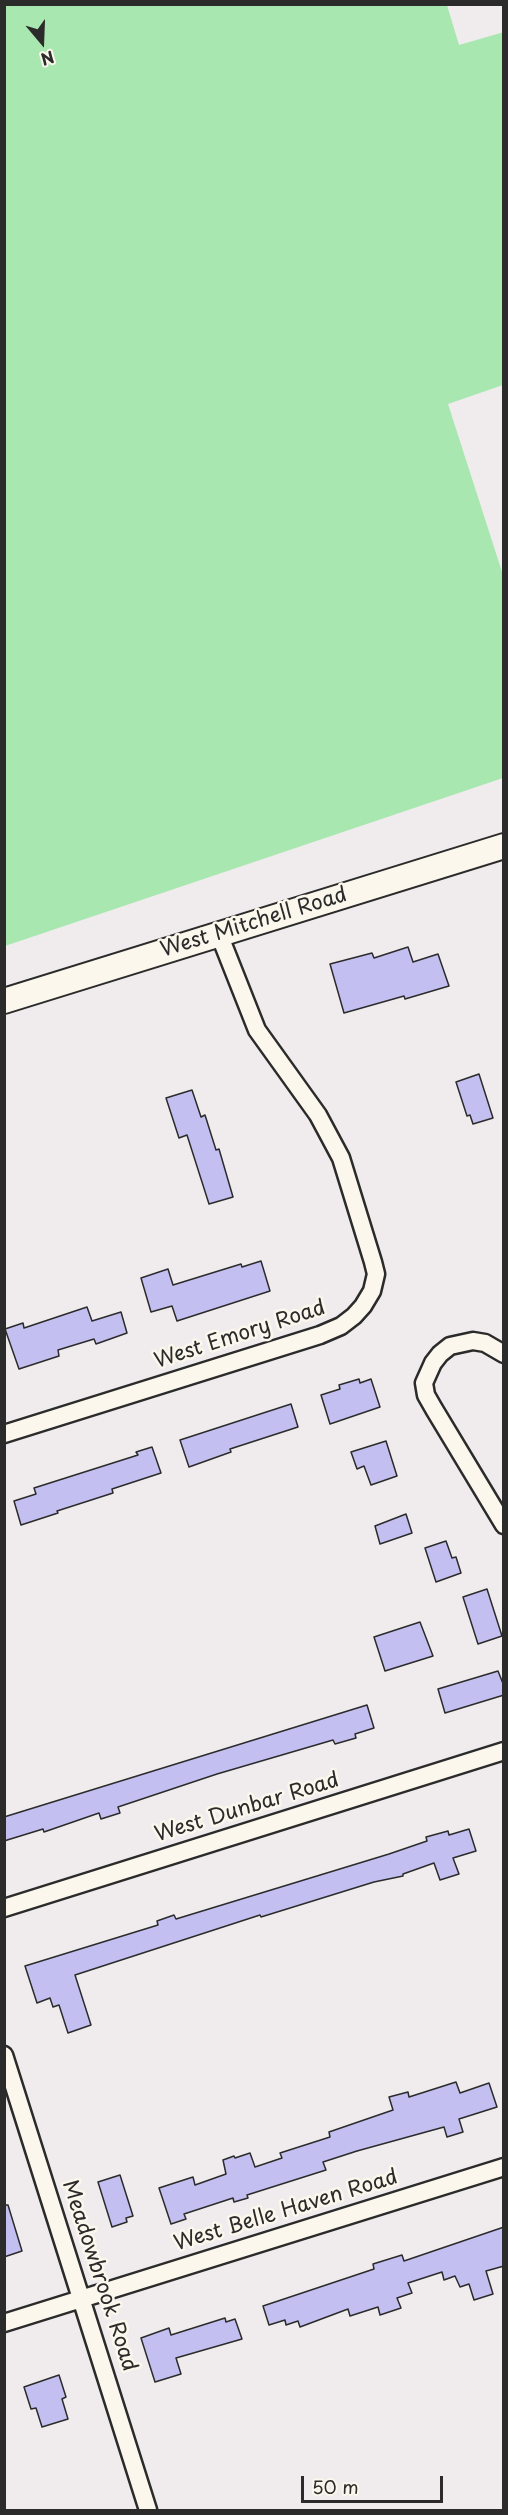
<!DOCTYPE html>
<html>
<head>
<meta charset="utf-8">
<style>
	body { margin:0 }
	#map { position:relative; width:508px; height:2515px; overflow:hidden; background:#f0eced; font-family:"Playpen Sans",sans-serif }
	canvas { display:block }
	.frame { position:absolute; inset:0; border:6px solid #2b2b2b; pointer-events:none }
	.north { position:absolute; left:12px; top:12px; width:60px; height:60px; -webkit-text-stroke:4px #fbf7ec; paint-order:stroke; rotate:161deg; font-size:16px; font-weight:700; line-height:24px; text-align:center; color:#2b2b2b }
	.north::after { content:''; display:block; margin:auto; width:21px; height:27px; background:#2b2b2b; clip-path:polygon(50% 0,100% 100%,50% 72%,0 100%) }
	.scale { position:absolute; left:301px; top:2476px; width:142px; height:27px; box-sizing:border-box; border:3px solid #2b2b2b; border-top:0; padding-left:8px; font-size:18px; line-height:21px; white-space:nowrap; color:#2b2b2b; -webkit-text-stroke:4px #fbf7ec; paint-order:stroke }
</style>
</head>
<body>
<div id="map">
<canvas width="508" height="2515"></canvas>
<div class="frame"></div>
<div class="north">N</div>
<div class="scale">50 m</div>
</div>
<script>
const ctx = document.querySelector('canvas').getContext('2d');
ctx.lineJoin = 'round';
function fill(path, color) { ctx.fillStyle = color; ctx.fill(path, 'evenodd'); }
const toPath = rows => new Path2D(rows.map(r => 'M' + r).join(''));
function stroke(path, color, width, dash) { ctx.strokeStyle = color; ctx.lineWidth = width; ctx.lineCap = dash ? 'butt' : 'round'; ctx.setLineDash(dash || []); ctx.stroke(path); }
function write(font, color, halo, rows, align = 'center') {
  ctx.font = font + ' "Playpen Sans",sans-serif'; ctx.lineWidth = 5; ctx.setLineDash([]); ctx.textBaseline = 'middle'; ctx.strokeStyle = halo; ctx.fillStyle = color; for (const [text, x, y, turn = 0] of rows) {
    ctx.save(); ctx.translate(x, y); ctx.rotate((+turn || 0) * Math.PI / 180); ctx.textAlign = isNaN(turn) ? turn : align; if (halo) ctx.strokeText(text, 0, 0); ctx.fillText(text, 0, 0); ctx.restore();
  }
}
fill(toPath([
	[4,5,447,5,459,45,504,32,503,385,448,404,503,575,503,778,5,946]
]), '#a8e7af');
const building = toPath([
	[408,947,413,962,438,954,449,986,405,999,404,996,344,1013,330,964,372,953,374,958,408,947],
	[479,1074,493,1118,473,1124,470,1115,467,1116,456,1082,479,1074],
	[192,1090,201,1117,205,1115,216,1150,219,1149,233,1197,209,1204,187,1135,179,1138,166,1098,192,1090],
	[261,1261,270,1291,177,1321,172,1306,151,1312,141,1278,168,1269,173,1285,241,1264,242,1267,261,1261],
	[87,1307,92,1321,121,1312,127,1333,96,1344,94,1339,58,1350,59,1356,19,1369,5,1329,23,1323,24,1328,87,1307],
	[359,1379,360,1383,371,1379,380,1407,330,1424,321,1395,340,1389,339,1385,359,1379],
	[291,1404,298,1427,230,1449,231,1452,189,1467,180,1440,291,1404],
	[386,1441,397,1476,371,1485,364,1466,357,1469,351,1452,386,1441],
	[152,1447,161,1473,112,1489,113,1493,57,1511,58,1513,21,1525,14,1501,36,1494,34,1488,138,1455,136,1452,152,1447],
	[406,1514,412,1533,380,1544,375,1526,406,1514],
	[446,1541,452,1558,456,1557,461,1573,436,1582,425,1548,446,1541],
	[487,1589,502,1636,478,1644,463,1597,487,1589],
	[420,1622,433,1656,385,1671,374,1637,420,1622],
	[498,1671,504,1686,504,1695,445,1713,438,1689,498,1671],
	[367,1705,374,1728,355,1734,356,1738,335,1744,333,1740,217,1774,118,1807,120,1813,101,1819,99,1813,44,1832,43,1829,4,1841,4,1817,367,1705],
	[469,1829,476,1851,453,1858,459,1874,440,1880,434,1863,403,1874,403,1876,374,1882,261,1917,260,1915,75,1975,91,2025,68,2033,59,2005,53,2007,50,1998,37,2003,25,1966,158,1925,157,1921,174,1915,176,1919,389,1854,427,1841,426,1837,448,1831,449,1835,469,1829],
	[456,2082,460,2093,489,2083,497,2107,459,2119,463,2132,447,2137,444,2127,357,2151,323,2162,326,2170,247,2195,248,2198,234,2202,233,2198,184,2214,186,2219,171,2224,159,2188,193,2177,195,2185,226,2174,223,2160,234,2156,235,2158,250,2153,255,2167,282,2158,280,2153,330,2137,329,2132,393,2110,389,2097,408,2092,409,2097,456,2082],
	[120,2175,133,2216,126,2218,127,2222,112,2227,98,2182,120,2175],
	[4,2205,8,2205,22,2251,4,2257,4,2205],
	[504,2227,504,2266,486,2271,493,2294,474,2300,469,2284,460,2287,455,2276,444,2280,442,2272,408,2283,412,2293,397,2298,401,2308,380,2315,378,2307,350,2316,348,2309,300,2327,298,2321,286,2325,285,2320,269,2325,263,2306,374,2269,373,2264,402,2255,404,2261,504,2227],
	[225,2318,226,2322,235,2319,242,2339,176,2358,181,2374,155,2382,141,2338,169,2328,171,2335,225,2318],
	[59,2375,66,2397,62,2399,68,2419,42,2427,36,2408,31,2409,24,2387,59,2375]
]);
fill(building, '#c4bff1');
stroke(building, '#2b2b2b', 1.5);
const street = toPath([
	[504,1354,485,1343,473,1341,450,1346,440,1354,433,1363,424,1383,426,1395,434,1409,504,1525],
	[4,1434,320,1335,341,1326,354,1316,363,1306,372,1291,376,1274,373,1262,341,1158,318,1115,257,1030,219,934],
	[4,1908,504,1751],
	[4,2055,148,2510],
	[4,2323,504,2167]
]);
const secondary = toPath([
	[4,1001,504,846]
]);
stroke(street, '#2b2b2b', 21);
stroke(secondary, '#2b2b2b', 28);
stroke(street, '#fbf7ec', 16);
stroke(secondary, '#fbf7ec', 24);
write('21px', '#2b2b2b', '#fbf7ec', [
	["West Mitchell Road",254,923,-17],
	["West Emory Road",240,1335,-18],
	["West Dunbar Road",247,1808,-17],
	["West Belle Haven Road",286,2211,-17],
	["Meadowbrook Road",99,2276,72]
]);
</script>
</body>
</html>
